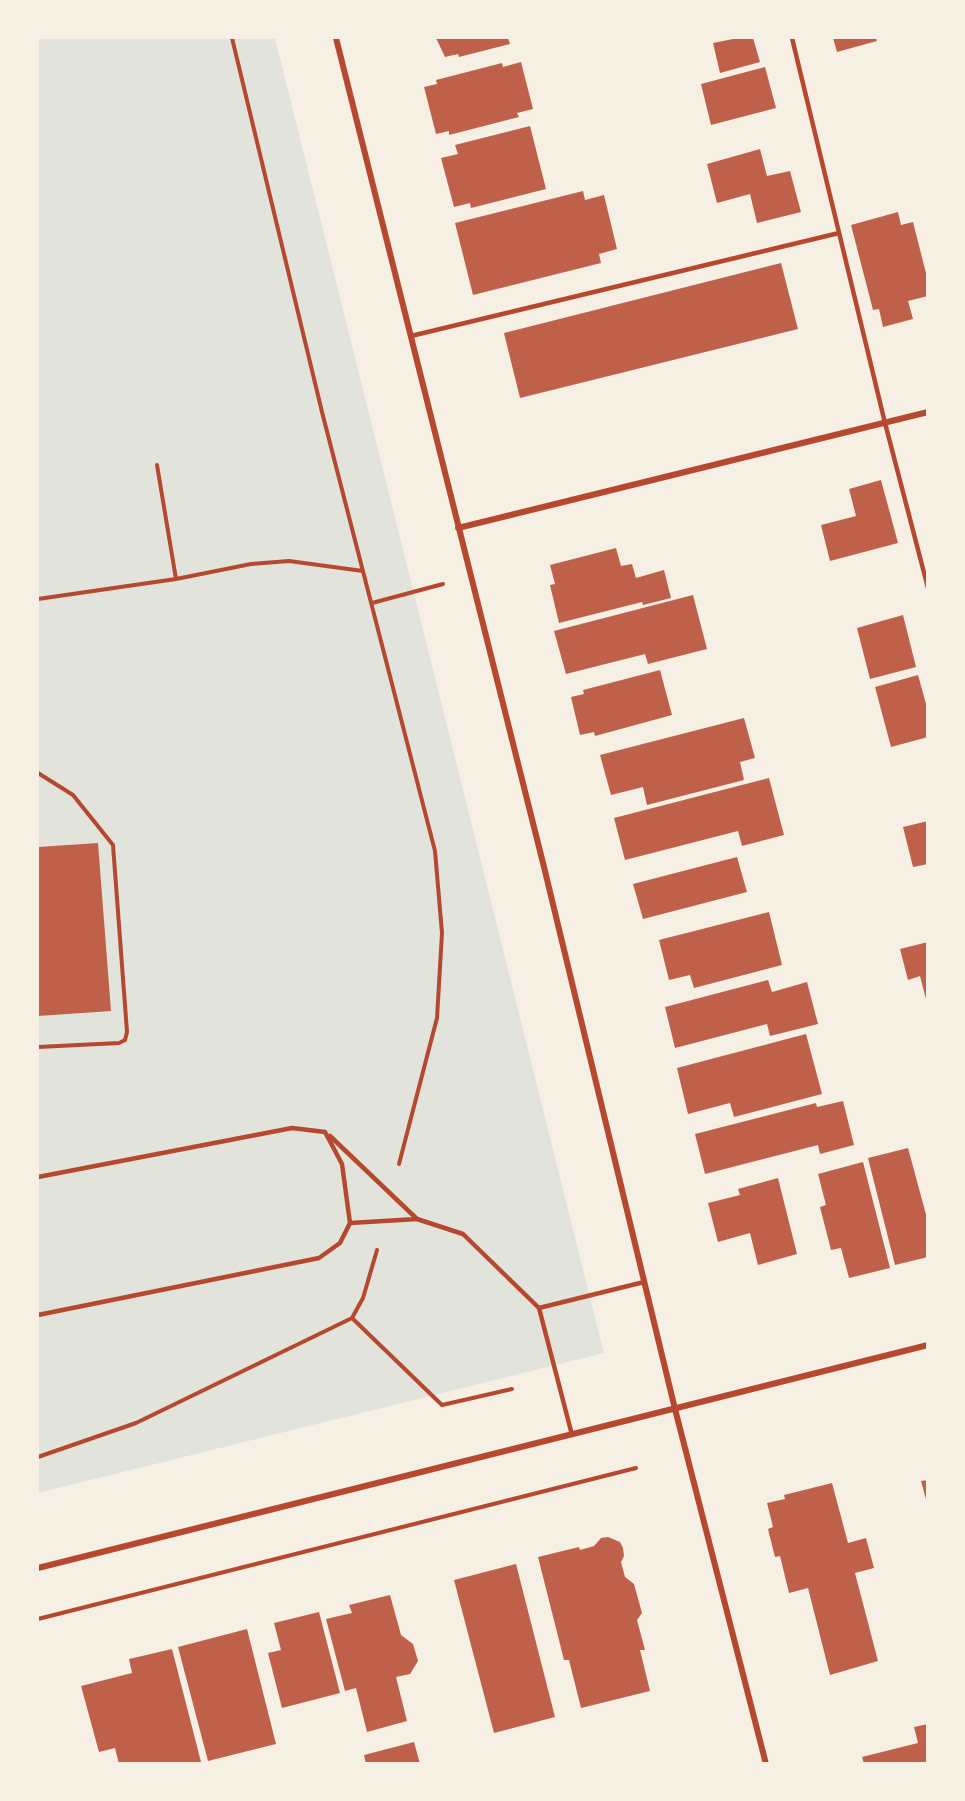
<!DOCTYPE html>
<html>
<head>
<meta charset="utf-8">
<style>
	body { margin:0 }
	#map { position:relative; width:965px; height:1801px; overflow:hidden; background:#f6efe4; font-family:Cabin,sans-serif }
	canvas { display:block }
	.frame { position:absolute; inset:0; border:39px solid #f6efe4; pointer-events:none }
</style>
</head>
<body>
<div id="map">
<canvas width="965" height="1801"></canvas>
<div class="frame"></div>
</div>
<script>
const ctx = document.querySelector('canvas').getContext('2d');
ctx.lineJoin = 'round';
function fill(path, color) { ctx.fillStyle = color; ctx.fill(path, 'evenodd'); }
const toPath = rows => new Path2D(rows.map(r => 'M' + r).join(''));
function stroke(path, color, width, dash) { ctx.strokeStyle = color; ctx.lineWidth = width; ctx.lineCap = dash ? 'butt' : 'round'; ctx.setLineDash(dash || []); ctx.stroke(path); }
fill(toPath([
	[38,38,275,38,604,1353,38,1493]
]), '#e2e4dc');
fill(toPath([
	[436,38,508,38,510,44,459,57,458,54,445,57],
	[738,38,753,38,760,62,720,73,713,43],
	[833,38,876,38,877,41,837,52],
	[521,62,533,109,517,113,519,117,449,135,449,131,436,134,424,87,437,84,436,80,502,63,503,67],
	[765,67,776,108,711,125,701,84],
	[530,126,546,189,471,208,470,203,454,207,441,158,458,154,455,145],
	[760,149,767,176,790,171,801,212,757,223,750,194,717,203,707,164],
	[583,191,585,200,604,195,617,249,599,254,601,263,473,295,455,223],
	[898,212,901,225,913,222,928,281,928,296,908,301,913,319,883,327,879,309,873,310,851,225],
	[781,263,798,329,520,398,504,333],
	[881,480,898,543,830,561,821,525,856,516,849,489],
	[616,548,621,566,632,564,636,578,664,570,671,598,643,605,642,602,559,623,550,585,555,584,550,565],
	[693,595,707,649,648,664,645,654,566,674,554,631],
	[903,615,916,667,870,679,857,628],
	[660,670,672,715,595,736,594,732,580,735,571,697,584,694,583,690],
	[918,675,928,711,928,737,891,747,875,687],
	[744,718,755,758,740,762,744,780,647,805,643,787,611,795,600,755],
	[769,778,784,835,742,846,738,831,625,860,614,818],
	[928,821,928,864,913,867,903,827],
	[98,843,111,1011,38,1016,38,847],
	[737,857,747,892,643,919,633,884],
	[769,912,782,965,694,988,690,975,669,980,659,940],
	[928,942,928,1003,927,1003,920,976,908,980,900,949],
	[768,980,772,992,807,982,818,1024,770,1036,767,1024,675,1048,665,1007],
	[806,1034,822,1094,734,1117,730,1103,688,1114,677,1068],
	[843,1101,854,1145,820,1154,818,1145,705,1174,695,1134,816,1103,817,1107],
	[908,1148,928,1222,928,1257,895,1265,868,1158],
	[863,1162,890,1268,849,1278,841,1248,831,1250,820,1207,826,1205,818,1174],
	[778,1178,797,1254,758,1265,750,1233,718,1242,708,1203,740,1195,738,1189],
	[928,1480,928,1503,927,1503,921,1481],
	[832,1483,848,1543,866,1538,874,1568,855,1573,878,1661,830,1675,808,1588,789,1593,780,1556,775,1557,768,1529,773,1527,767,1503,785,1499,784,1495],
	[608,1537,620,1542,623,1548,624,1556,621,1562,625,1577,634,1584,642,1613,637,1620,645,1650,640,1650,650,1691,581,1708,569,1660,564,1660,538,1557,579,1547,580,1550,594,1546,601,1538],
	[516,1564,555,1717,494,1733,454,1580],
	[390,1595,401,1635,413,1644,418,1661,410,1674,396,1677,407,1721,367,1732,356,1688,345,1691,326,1619,352,1613,349,1605],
	[319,1612,340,1693,282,1708,268,1653,281,1650,274,1623],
	[247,1629,276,1744,208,1761,178,1647],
	[172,1649,201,1762,193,1764,119,1764,115,1748,99,1752,81,1686,132,1673,129,1659],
	[928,1724,928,1764,864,1764,862,1757,918,1743,914,1727],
	[414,1742,420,1764,366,1764,364,1755]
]), '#bf614a');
stroke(toPath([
	[232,38,322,412,435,851,442,933,437,1018,399,1164],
	[157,465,176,579],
	[38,599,176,579,251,564,289,561,363,571],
	[372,603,443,584],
	[38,773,73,795,113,845,127,1032,125,1040,119,1043,38,1047],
	[352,1318,363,1298,377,1250],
	[38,1457,136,1423,352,1318,442,1405,512,1389],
	[38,1619,636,1468]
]), '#b5482f', 4);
stroke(toPath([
	[792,38,885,423,928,588],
	[411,336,839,233],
	[330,1136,417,1219],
	[38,1177,292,1128,325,1132,342,1164,350,1223,340,1243,319,1258,38,1315],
	[350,1223,417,1219,463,1234,539,1308,572,1435],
	[539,1308,644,1282]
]), '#b5482f', 4.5);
stroke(toPath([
	[336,38,544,867,675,1409,766,1764],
	[458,528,928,412],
	[38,1568,928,1345]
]), '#b5482f', 6);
</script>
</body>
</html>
